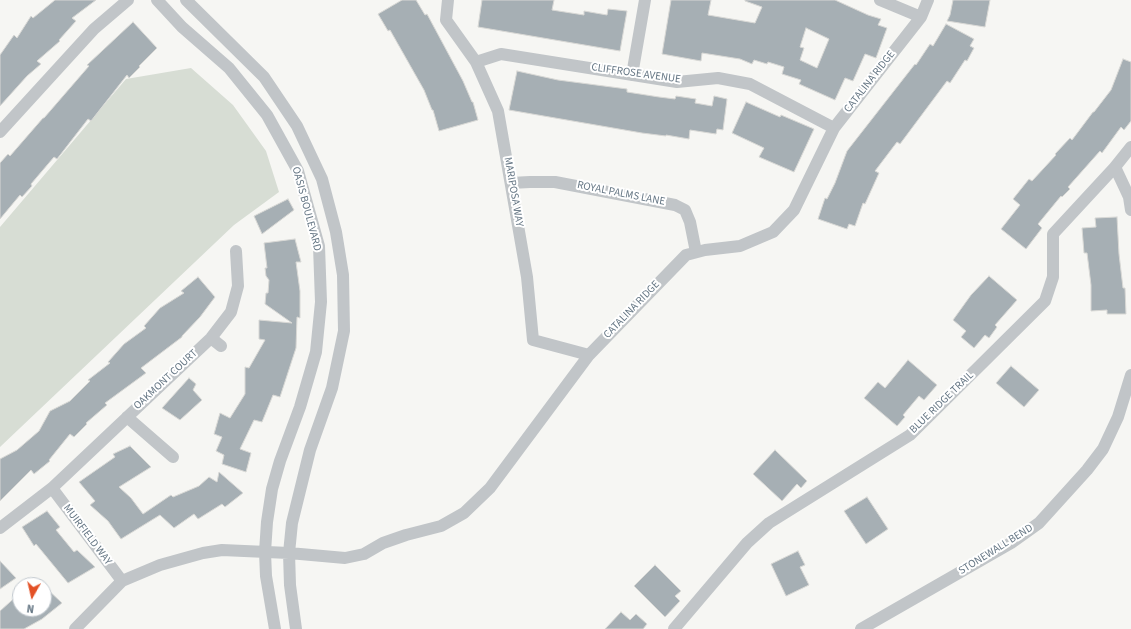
<!DOCTYPE html>
<html>
<head>
<meta charset="utf-8">
<style>
	body { margin:0 }
	#map { position:relative; width:1131px; height:629px; overflow:hidden; background:#f6f6f3; font-family:"Source Sans 3",sans-serif }
	canvas { display:block }
	.north { position:absolute; left:12px; top:577px; width:40px; height:40px; box-sizing:border-box; background:#fff; border:1px solid #c1c8ce; border-radius:50%; rotate:188deg; font-size:11px; font-weight:700; line-height:16px; text-align:center; color:#657684 }
	.north::after { content:''; display:block; margin:auto; width:14px; height:18px; background:#e35126; clip-path:polygon(50% 0,100% 100%,50% 72%,0 100%) }
</style>
</head>
<body>
<div id="map">
<canvas width="1131" height="629"></canvas>
<div class="north">N</div>
</div>
<script>
const ctx = document.querySelector('canvas').getContext('2d');
ctx.lineJoin = 'round';
function fill(path, color) { ctx.fillStyle = color; ctx.fill(path, 'evenodd'); }
const toPath = rows => new Path2D(rows.map(r => 'M' + r).join(''));
function stroke(path, color, width, dash) { ctx.strokeStyle = color; ctx.lineWidth = width; ctx.lineCap = dash ? 'butt' : 'round'; ctx.setLineDash(dash || []); ctx.stroke(path); }
function write(font, color, halo, rows, align = 'center') {
  ctx.font = font + ' "Source Sans 3",sans-serif'; ctx.lineWidth = 4; ctx.setLineDash([]); ctx.textBaseline = 'middle'; ctx.strokeStyle = halo; ctx.fillStyle = color; for (const [text, x, y, turn = 0] of rows) {
    ctx.save(); ctx.translate(x, y); ctx.rotate((+turn || 0) * Math.PI / 180); ctx.textAlign = isNaN(turn) ? turn : align; if (halo) ctx.strokeText(text, 0, 0); ctx.fillText(text, 0, 0); ctx.restore();
  }
}
fill(toPath([
	[191,68,233,105,266,151,279,192,234,225,0,447,0,227,126,79]
]), '#d7ddd4');
const building = toPath([
	[55,0,96,0,72,18,76,21,59,40,60,41,37,61,41,64,27,76,0,106,0,55,14,35,17,38,31,16,33,18,55,0],
	[402,0,416,0,425,15,427,14,463,81,472,102,473,102,478,120,439,131,433,110,432,110,424,90,390,30,388,31,378,14,402,0],
	[482,0,554,0,552,10,584,15,584,11,607,15,608,9,627,11,620,51,478,27,482,0],
	[671,0,711,0,708,15,755,23,762,7,745,1,745,0,835,0,868,15,881,19,878,25,887,28,876,58,865,54,853,81,845,78,835,100,799,84,801,80,782,74,784,67,768,62,767,64,754,60,752,64,740,59,702,53,701,61,662,54,671,0],
	[806,28,829,39,817,68,800,60,804,48,800,47,806,28],
	[953,0,990,0,985,27,947,21,950,15,953,0],
	[133,22,157,48,139,66,140,67,129,78,127,75,91,121,88,119,57,159,54,157,31,184,32,186,22,197,20,195,0,219,0,163,8,154,10,156,43,118,44,118,89,66,87,65,133,22],
	[946,24,974,39,970,46,974,48,967,61,965,60,950,83,947,81,900,144,897,142,875,171,879,173,865,204,863,203,855,226,849,224,847,229,818,219,825,198,827,199,835,183,847,151,915,64,916,65,930,44,933,46,946,24],
	[1123,59,1131,62,1131,121,1124,130,1121,127,1102,153,1100,151,1068,187,1070,189,1062,197,1061,196,1038,224,1042,228,1026,249,1001,229,1020,205,1013,199,1029,179,1032,181,1056,155,1055,154,1070,138,1072,140,1093,112,1094,112,1111,90,1123,59],
	[517,71,558,80,627,89,627,92,659,97,675,99,676,96,696,99,695,103,712,106,714,96,727,99,723,130,717,129,716,134,690,130,689,139,666,135,666,136,642,133,509,110,517,71],
	[746,102,780,117,781,115,814,129,794,172,759,157,764,148,732,133,746,102],
	[288,199,294,210,262,234,254,216,288,199],
	[1117,217,1119,254,1123,288,1125,288,1126,314,1107,314,1107,310,1091,311,1091,285,1087,253,1084,253,1082,228,1096,227,1095,218,1117,217],
	[295,239,301,262,296,262,300,291,300,318,297,317,296,348,280,397,273,395,262,422,254,420,240,449,251,453,246,472,222,464,224,455,216,451,222,437,214,434,220,413,230,418,245,394,245,367,249,368,265,340,259,339,259,320,292,323,265,304,266,293,268,293,269,280,266,276,265,268,267,268,264,243,295,239],
	[989,276,1017,300,995,325,997,327,989,338,985,335,974,348,961,337,966,331,953,320,971,295,989,276],
	[198,277,215,297,200,317,182,336,182,337,141,368,146,373,105,403,107,405,86,423,87,424,74,437,70,434,49,460,50,461,34,474,31,470,0,501,0,459,17,450,39,431,50,411,70,401,90,381,88,380,110,363,108,362,124,344,146,328,144,326,160,308,184,293,181,291,198,277],
	[908,360,937,385,924,400,919,396,903,415,905,417,897,426,864,398,878,382,885,388,908,360],
	[1011,366,1039,390,1024,407,996,383,1011,366],
	[189,378,196,384,193,390,202,400,180,420,162,408,189,378],
	[130,446,151,467,119,487,131,498,143,514,171,495,173,497,199,486,209,477,217,482,219,472,243,493,225,507,222,504,198,519,194,514,174,528,160,515,121,539,108,521,90,505,95,501,79,482,115,457,113,454,130,446],
	[775,450,807,481,801,488,797,484,782,501,753,474,775,450],
	[867,497,888,529,866,544,844,511,867,497],
	[47,511,60,527,56,530,74,552,77,550,95,567,68,583,36,544,34,546,22,527,47,511],
	[798,551,805,565,800,567,809,585,786,596,771,564,798,551],
	[0,561,16,578,0,589,0,561],
	[655,565,681,591,675,596,680,601,665,617,634,586,655,565],
	[44,586,62,603,42,619,24,629,0,629,0,611,20,593,20,609,44,609,44,586],
	[621,612,630,620,636,614,647,624,643,629,605,629,621,612]
]);
fill(building, '#a6afb4');
stroke(building, '#d8d8d5', 1);
stroke(toPath([
	[157,0,182,27,229,68,267,115,298,171,319,246,321,302,316,352,300,407,280,461,272,489,267,522,265,552,266,576,275,629],
	[186,0,264,77,297,126,322,179,336,232,343,275,344,331,332,388,310,450,292,523,289,553,290,585,296,629],
	[448,0,446,20,476,62,498,111,527,277,533,340,589,355],
	[880,0,921,17],
	[476,62,501,54,677,82,718,78,750,84,834,128],
	[632,75,645,0],
	[0,132,94,29,128,0],
	[1115,167,1129,197,1131,210],
	[511,183,530,182,555,182,675,205,685,210,690,222,696,252],
	[211,338,221,346],
	[127,417,173,457],
	[52,488,122,581],
	[0,528,52,488,211,338,231,312,238,286,236,251],
	[75,629,122,581,160,565,203,553,222,550,289,553,345,558,364,554,383,543,406,535,441,526,464,513,490,488,589,355,686,255,705,250,740,246,773,232,794,210,834,128,921,17,928,0],
	[674,629,747,543,769,523,910,435,1045,301,1053,277,1053,234,1115,167,1131,147],
	[861,629,1011,543,1039,523,1087,470,1103,449,1118,417,1131,375]
]), '#c1c5c8', 12);
write('11px', '#657684', '#fff', [
	["CLIFFROSE AVENUE",636,74,8],
	["CATALINA RIDGE",870,82,-52],
	["MARIPOSA WAY",513,192,80],
	["ROYAL PALMS LANE",621,194,11],
	["OASIS BOULEVARD",306,209,75],
	["CATALINA RIDGE",632,310,-46],
	["OAKMONT COURT",166,380,-43],
	["BLUE RIDGE TRAIL",942,403,-44],
	["MUIRFIELD WAY",87,535,53],
	["STONEWALL BEND",996,550,-32]
]);
</script>
</body>
</html>
